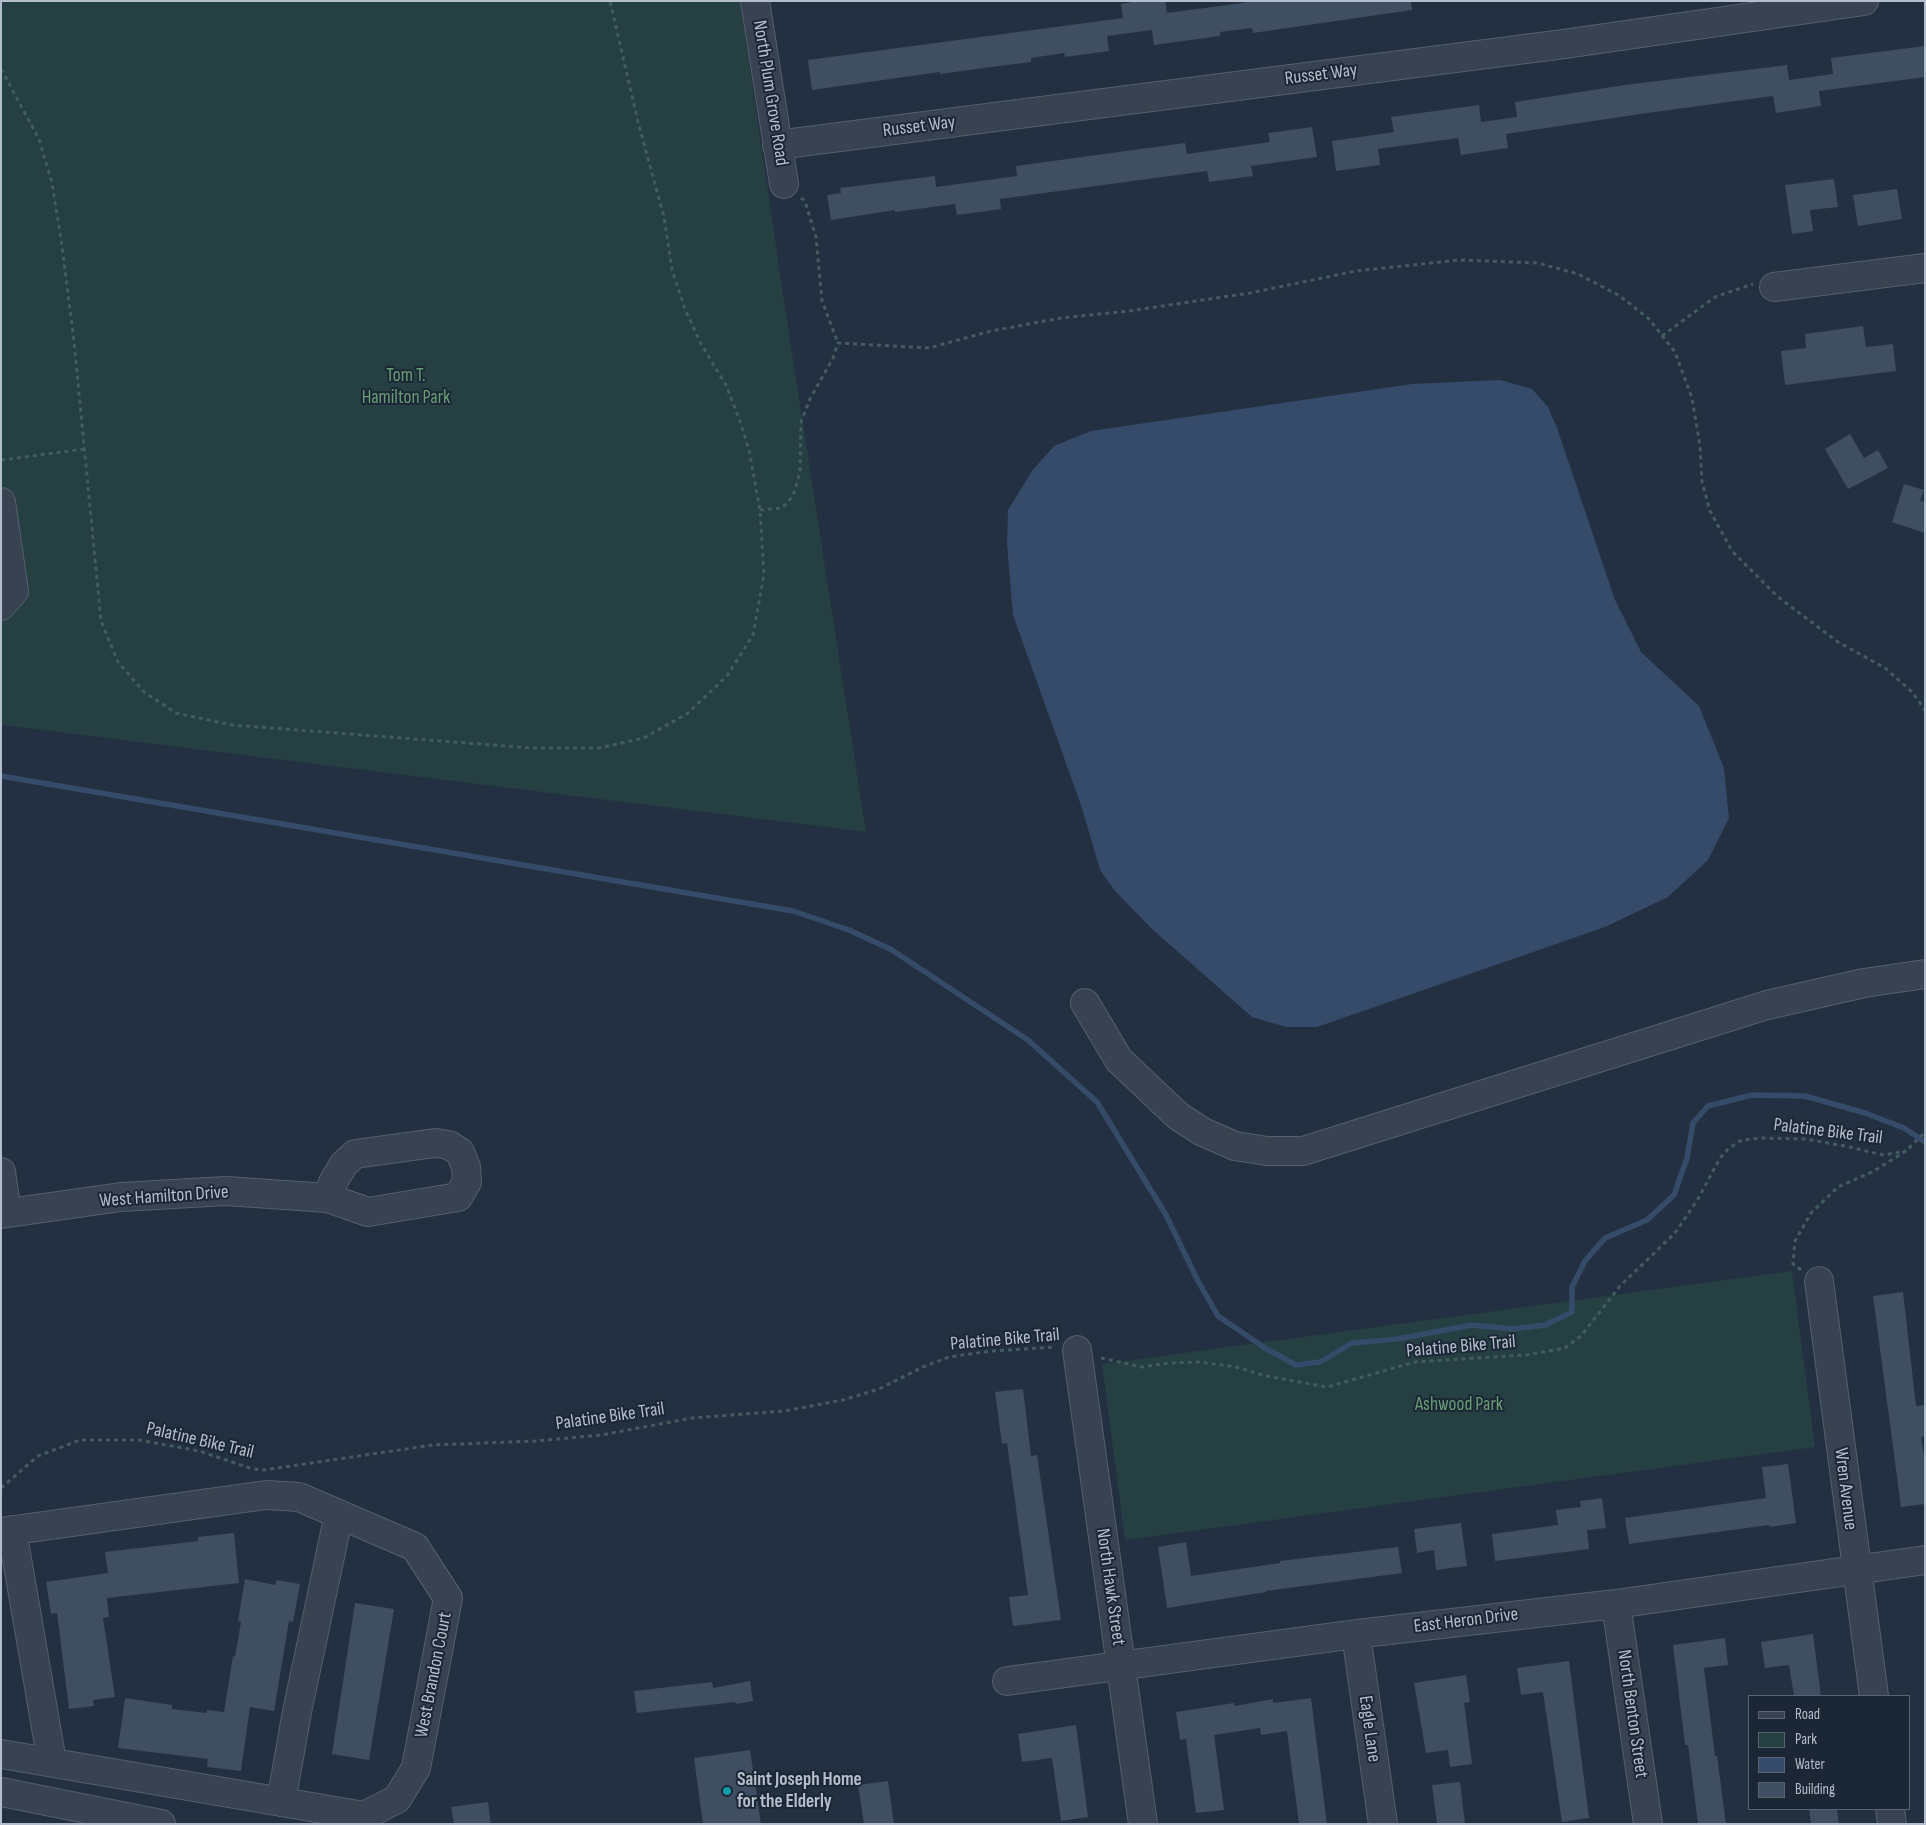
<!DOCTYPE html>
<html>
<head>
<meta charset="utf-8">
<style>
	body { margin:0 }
	#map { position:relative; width:1926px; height:1825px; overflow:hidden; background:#233041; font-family:"Sofia Sans Condensed",sans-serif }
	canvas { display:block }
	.frame { position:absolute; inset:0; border:2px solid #b4bdcb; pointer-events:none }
	.legend { position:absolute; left:1748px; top:1695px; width:162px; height:115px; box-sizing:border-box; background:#1c2736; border:1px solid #596372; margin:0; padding:6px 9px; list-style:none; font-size:15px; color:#b4bdcb }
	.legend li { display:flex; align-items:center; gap:10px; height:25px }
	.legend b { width:25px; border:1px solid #596372 }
</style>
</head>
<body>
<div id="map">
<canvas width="1926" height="1825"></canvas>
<div class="frame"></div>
<ul class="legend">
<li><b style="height:6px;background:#384251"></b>Road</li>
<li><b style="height:14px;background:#253f42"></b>Park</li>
<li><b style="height:14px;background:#364b69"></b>Water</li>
<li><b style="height:14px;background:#3f4e61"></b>Building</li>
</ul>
</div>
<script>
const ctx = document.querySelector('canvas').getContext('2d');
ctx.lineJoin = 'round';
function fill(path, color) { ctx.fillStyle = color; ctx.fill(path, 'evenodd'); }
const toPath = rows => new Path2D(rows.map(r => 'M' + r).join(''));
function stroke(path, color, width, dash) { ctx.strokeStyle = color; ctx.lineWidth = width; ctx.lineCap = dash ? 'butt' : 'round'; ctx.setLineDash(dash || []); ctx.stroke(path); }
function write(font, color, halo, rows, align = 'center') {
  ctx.font = font + ' "Sofia Sans Condensed",sans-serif'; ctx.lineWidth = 4; ctx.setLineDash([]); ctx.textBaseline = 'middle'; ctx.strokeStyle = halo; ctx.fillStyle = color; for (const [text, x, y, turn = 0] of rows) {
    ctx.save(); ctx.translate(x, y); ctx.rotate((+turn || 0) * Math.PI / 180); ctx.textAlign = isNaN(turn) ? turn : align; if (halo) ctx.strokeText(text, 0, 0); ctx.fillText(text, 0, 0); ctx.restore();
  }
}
fill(toPath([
	[1,1,740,1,783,294,866,832,1,725],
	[1792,1271,1815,1447,1125,1540,1102,1364]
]), '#253f42');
fill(toPath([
	[1500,380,1532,389,1548,407,1557,428,1615,600,1641,652,1699,706,1724,768,1729,818,1708,860,1668,897,1605,927,1317,1027,1286,1027,1252,1017,1153,930,1115,891,1100,870,1082,808,1013,615,1007,544,1008,510,1032,471,1054,446,1091,431,1412,384]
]), '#364b69');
stroke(toPath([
	[1,776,793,911,849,930,892,950,1028,1040,1097,1102,1166,1215,1198,1281,1218,1316,1265,1348,1296,1365,1320,1362,1352,1343,1397,1339,1472,1325,1513,1329,1545,1325,1572,1312,1572,1287,1585,1261,1605,1238,1647,1220,1674,1195,1687,1158,1693,1123,1708,1106,1752,1095,1805,1096,1865,1113,1904,1128,1925,1142]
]), '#364b69', 5.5);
fill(toPath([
	[1138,1,1165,1,1167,13,1257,1,1411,1,1412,10,1253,33,1252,28,1220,32,1220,36,1154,45,1152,30,1107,36,1109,51,1065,57,1064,53,1031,58,1031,62,999,66,940,74,940,72,812,90,808,60,1123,18,1121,4],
	[1925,46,1925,77,1819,91,1821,106,1776,113,1773,96,1647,113,1506,134,1508,148,1461,155,1458,138,1378,149,1380,165,1336,171,1332,141,1394,132,1391,117,1479,105,1481,122,1517,117,1515,102,1625,85,1787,65,1789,80,1833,74,1831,58],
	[1312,127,1317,157,1251,166,1253,176,1209,182,1207,171,1000,199,1001,209,957,215,955,204,895,212,895,210,831,220,827,195,841,193,840,188,935,176,936,187,1017,176,1016,166,1185,143,1187,154,1270,142,1268,133],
	[1834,179,1838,207,1810,210,1813,231,1792,234,1785,185],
	[1897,189,1902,219,1858,226,1853,195],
	[1863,326,1866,347,1893,344,1896,371,1785,385,1781,351,1806,348,1805,334],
	[1850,434,1864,458,1878,450,1888,468,1848,489,1825,449],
	[1904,484,1924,490,1920,501,1925,502,1925,533,1892,522],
	[1903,1292,1916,1406,1925,1405,1925,1436,1921,1437,1925,1463,1925,1504,1901,1507,1873,1296],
	[1023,1389,1031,1456,1037,1455,1061,1620,1013,1626,1009,1597,1028,1595,1007,1443,1002,1444,995,1392],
	[1788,1464,1796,1523,1770,1527,1769,1525,1629,1544,1625,1518,1766,1498,1762,1467],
	[1602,1498,1606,1528,1587,1530,1589,1549,1495,1561,1492,1534,1558,1525,1556,1510,1581,1507,1580,1501],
	[1461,1523,1467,1566,1436,1570,1434,1550,1417,1553,1414,1529],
	[234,1533,239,1583,107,1598,109,1617,103,1618,115,1697,93,1700,94,1706,69,1709,57,1613,51,1614,46,1582,108,1573,105,1552,198,1541,198,1537],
	[1186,1542,1191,1576,1280,1563,1280,1561,1398,1547,1402,1573,1266,1591,1266,1592,1167,1608,1158,1547],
	[245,1579,276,1585,276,1580,300,1584,293,1622,289,1621,274,1711,250,1707,241,1771,207,1767,208,1759,118,1748,125,1698,172,1705,172,1709,207,1713,207,1710,224,1712,233,1656,235,1657,241,1622,238,1621],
	[355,1603,394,1609,369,1760,332,1754],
	[1813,1634,1821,1696,1794,1696,1789,1665,1765,1668,1761,1642],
	[1725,1638,1728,1665,1704,1668,1715,1756,1717,1756,1726,1824,1698,1824,1688,1745,1685,1745,1673,1645],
	[1569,1661,1589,1818,1562,1822,1543,1692,1521,1695,1517,1668],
	[1466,1675,1470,1702,1464,1703,1472,1764,1450,1767,1448,1750,1426,1753,1414,1683],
	[750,1681,753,1701,736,1704,735,1702,637,1713,634,1691,712,1682,713,1688],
	[1311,1698,1327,1824,1299,1824,1287,1731,1261,1735,1260,1728,1214,1735,1224,1810,1196,1813,1186,1739,1180,1740,1176,1712,1234,1703,1235,1706,1273,1699,1273,1703],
	[1076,1725,1088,1817,1061,1821,1052,1758,1022,1762,1018,1734],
	[750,1750,761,1824,703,1824,694,1758],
	[888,1781,894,1824,864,1824,858,1785],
	[1460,1782,1465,1824,1437,1824,1432,1785],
	[488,1802,491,1824,454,1824,451,1807],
	[1809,1809,1837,1809,1839,1824,1811,1824]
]), '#3f4e61');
const minor = toPath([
	[755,1,784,184],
	[777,145,1564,44,1864,1],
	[1774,287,1925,268],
	[1,502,14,591,1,606],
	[1085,1003,1119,1060,1178,1116,1203,1132,1235,1146,1267,1151,1303,1151,1767,1005,1864,983,1925,974],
	[1,1172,7,1213],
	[1,1214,121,1197,226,1191,328,1198,368,1212,458,1197,467,1182,466,1167,460,1152,449,1145,435,1143,355,1154,344,1164,333,1182,328,1198],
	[1819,1281,1874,1696],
	[1077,1350,1143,1824],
	[12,1530,52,1762],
	[1,1532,266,1495,299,1497,415,1547,448,1598,416,1768,397,1799,364,1816,1,1754],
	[1616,1604,1648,1824],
	[1356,1634,1383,1824],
	[1007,1681,1356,1634,1616,1604,1925,1560],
	[1,1792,161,1824],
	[281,1802,297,1712,339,1514],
	[1890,1809,1892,1824]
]);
stroke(minor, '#55606e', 30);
stroke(toPath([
	[1,69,39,139,52,183,61,239,74,341,101,621,118,662,144,692,176,713,232,725,532,748,599,748,644,738,688,713,727,676,753,635,764,574,760,510,749,450,740,421,726,385,701,344,685,309,672,270,664,217,638,122,610,1],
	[801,198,805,201,816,237,822,301,838,343],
	[1662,336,1715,297,1753,284],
	[1,460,85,449],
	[760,510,782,508,793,496,800,472,801,422,810,399,833,358,838,343,929,348,991,331,1061,318,1129,311,1250,293,1356,271,1460,260,1538,263,1578,274,1620,296,1649,319,1675,352,1692,398,1700,446,1702,482,1710,511,1732,551,1778,597,1838,642,1885,668,1912,692,1925,710],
	[1801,1270,1793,1264,1795,1241,1811,1213,1838,1187,1874,1171,1906,1151,1925,1132],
	[1101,1358,1142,1367,1169,1363,1200,1362,1236,1367,1266,1376,1327,1387,1415,1362,1527,1355,1565,1348,1581,1336,1620,1286,1675,1233,1698,1199,1720,1158,1729,1148,1742,1140,1762,1138,1805,1139,1845,1146,1883,1155,1906,1151],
	[1,1488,38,1456,80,1440,139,1440,199,1451,253,1469,264,1470,433,1445,536,1441,601,1435,692,1418,785,1411,843,1400,879,1389,923,1367,949,1357,991,1351,1056,1347]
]), '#435c5f', 3, [4, 4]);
stroke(minor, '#384251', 28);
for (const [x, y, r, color] of [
	[727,1791,5,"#0f9aa8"]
]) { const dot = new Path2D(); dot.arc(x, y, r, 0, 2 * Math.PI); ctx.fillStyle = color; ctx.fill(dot); stroke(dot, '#1c2736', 2); }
write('19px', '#b4bdcb', '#1c2736', [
	["Russet Way",1321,75,-7],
	["North Plum Grove Road",770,93,81],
	["Russet Way",919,127,-7],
	["Palatine Bike Trail",1828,1132,7],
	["West Hamilton Drive",164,1197,-4],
	["Palatine Bike Trail",1005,1340,-5],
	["Palatine Bike Trail",1461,1347,-5],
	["Palatine Bike Trail",610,1417,-8],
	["Palatine Bike Trail",200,1441,13],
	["Wren Avenue",1845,1489,83],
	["North Hawk Street",1110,1587,82],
	["East Heron Drive",1466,1621,-7],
	["West Brandon Court",434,1675,-79],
	["North Benton Street",1632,1714,82],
	["Eagle Lane",1369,1729,82]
]);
write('19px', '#699e75', '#1c2736', [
	["Tom T.",406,376],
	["Hamilton Park",406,398],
	["Ashwood Park",1459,1405]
]);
write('bold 19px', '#b4bdcb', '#1c2736', [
	["Saint Joseph Home",737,1780],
	["for the Elderly",737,1802]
], 'left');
</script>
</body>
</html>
